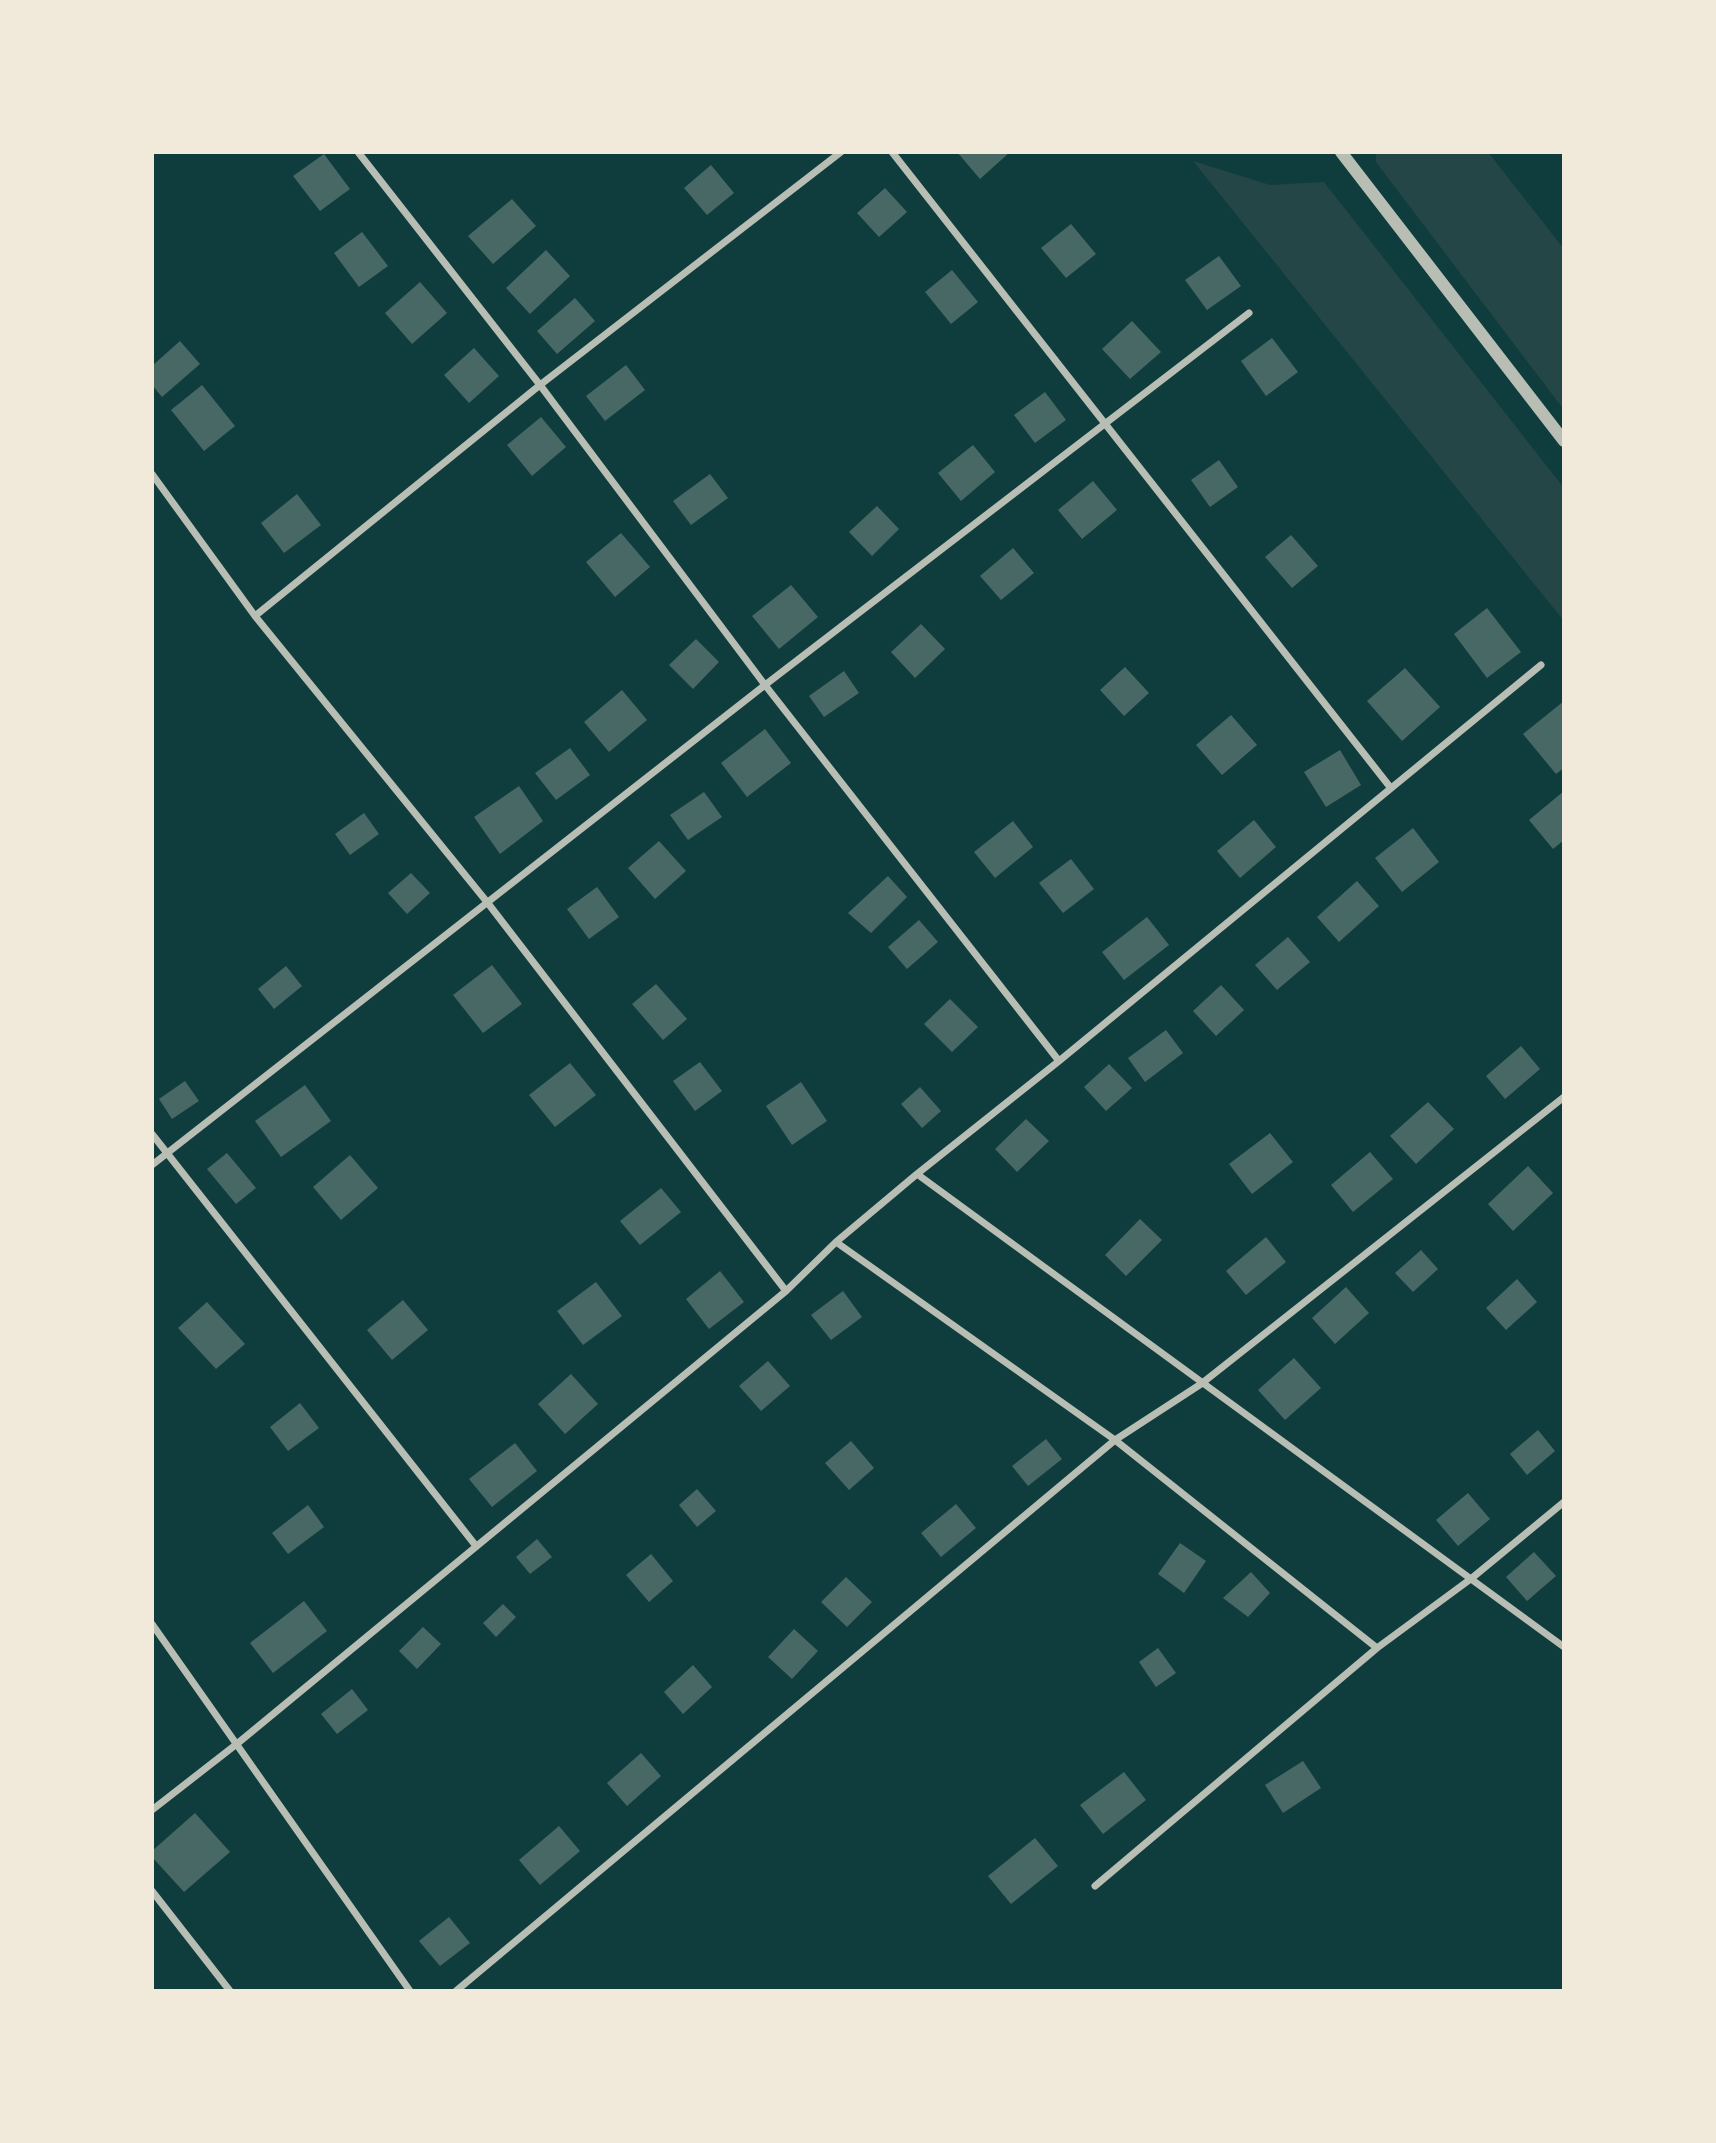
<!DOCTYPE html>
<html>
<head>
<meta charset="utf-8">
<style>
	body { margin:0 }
	#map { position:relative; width:1716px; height:2143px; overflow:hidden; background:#0f3d3e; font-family:Literata,serif }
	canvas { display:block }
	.frame { position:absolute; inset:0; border:154px solid #f1e9da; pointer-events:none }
</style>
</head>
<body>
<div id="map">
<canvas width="1716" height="2143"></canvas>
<div class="frame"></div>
</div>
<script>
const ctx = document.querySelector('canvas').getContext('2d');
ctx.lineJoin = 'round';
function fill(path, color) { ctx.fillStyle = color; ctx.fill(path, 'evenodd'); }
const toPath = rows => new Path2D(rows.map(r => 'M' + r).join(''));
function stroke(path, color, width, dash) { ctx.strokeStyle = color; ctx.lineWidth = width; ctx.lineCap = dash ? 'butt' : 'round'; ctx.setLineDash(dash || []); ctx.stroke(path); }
fill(toPath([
	[1376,152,1488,152,1564,249,1564,410,1376,162],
	[1193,161,1270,185,1324,182,1564,488,1564,621]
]), '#244646');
fill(toPath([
	[957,152,1010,152,980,179],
	[324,154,350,189,320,211,293,176],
	[711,165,734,193,707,215,684,188],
	[885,188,907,212,879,237,857,213],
	[512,199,536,226,493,264,468,236],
	[1071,224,1096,254,1066,278,1041,248],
	[362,232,388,266,359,287,334,253],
	[546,250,570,276,530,314,506,288],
	[1219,256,1241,286,1207,310,1185,280],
	[952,270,978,302,951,324,925,292],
	[420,282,447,313,412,344,385,313],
	[575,298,595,321,557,354,537,331],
	[1132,321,1161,352,1130,379,1102,349],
	[1272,338,1298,372,1266,396,1241,361],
	[180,341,200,364,162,397,152,385,152,366],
	[474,348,499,376,469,403,444,375],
	[626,365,645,390,605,421,586,396],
	[202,385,235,426,204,451,171,410],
	[1045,392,1066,420,1035,443,1014,415],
	[541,417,566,447,532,476,507,445],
	[973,445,995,472,961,501,938,473],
	[1219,460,1238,487,1210,507,1191,480],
	[710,474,728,498,691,525,673,501],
	[1093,481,1117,510,1082,539,1058,510],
	[297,494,321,525,284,553,261,523],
	[877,506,899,529,872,556,849,532],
	[621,533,650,567,615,597,586,562],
	[1291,535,1318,566,1292,588,1265,557],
	[1013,548,1034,573,1001,600,980,576],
	[791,585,818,617,779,649,752,616],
	[1487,608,1521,652,1487,678,1454,634],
	[921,624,945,649,915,678,891,652],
	[696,639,719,662,693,689,669,665],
	[1125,667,1149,693,1124,716,1100,690],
	[1405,668,1440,707,1402,741,1367,701],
	[844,671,859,693,824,717,809,696],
	[622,690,647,720,609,752,584,722],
	[1564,701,1564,768,1556,774,1523,734],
	[1231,715,1257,745,1222,775,1196,745],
	[765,729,791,763,747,797,721,763],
	[570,748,590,775,556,800,535,773],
	[1340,750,1361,785,1326,807,1304,772],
	[519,786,543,821,500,854,474,817],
	[1564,791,1564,840,1553,849,1529,820],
	[704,792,722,817,688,840,670,815],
	[364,813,379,834,350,855,335,834],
	[1254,820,1276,847,1240,878,1217,851],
	[1013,821,1033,847,995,878,974,852],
	[1413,828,1439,862,1402,892,1375,858],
	[659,841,686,871,655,899,628,868],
	[1071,859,1094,889,1063,913,1039,883],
	[411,873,430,893,407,914,388,893],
	[888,876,907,897,871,933,848,913],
	[1357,881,1379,906,1339,942,1317,917],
	[597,887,619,917,589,939,567,909],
	[1147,917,1169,945,1124,980,1102,952],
	[919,920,938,942,907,969,888,947],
	[1288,937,1310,962,1277,990,1255,965],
	[492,965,522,1004,483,1033,453,995],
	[286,966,302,986,274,1009,258,989],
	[656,984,687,1019,663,1040,632,1004],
	[1221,985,1244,1010,1216,1036,1193,1011],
	[950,999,978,1027,952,1052,924,1024],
	[1166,1030,1183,1053,1145,1082,1128,1058],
	[1521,1046,1540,1069,1505,1099,1486,1076],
	[700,1062,722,1091,695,1111,673,1081],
	[570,1063,596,1095,555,1127,529,1095],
	[1109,1064,1132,1088,1106,1111,1084,1087],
	[185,1081,199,1101,172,1119,159,1099],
	[801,1082,827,1121,792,1145,766,1106],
	[305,1085,331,1121,281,1157,255,1121],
	[920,1087,941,1111,922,1128,901,1104],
	[1428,1102,1454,1129,1416,1164,1390,1136],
	[1026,1119,1049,1141,1017,1172,995,1149],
	[1270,1133,1293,1162,1252,1194,1229,1164],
	[1370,1152,1393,1179,1353,1212,1331,1185],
	[227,1153,256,1188,236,1204,207,1169],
	[350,1155,378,1188,341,1220,313,1187],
	[1528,1166,1553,1193,1513,1231,1488,1204],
	[661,1188,681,1212,640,1245,620,1221],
	[1140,1219,1162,1240,1126,1276,1105,1255],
	[1266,1237,1286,1262,1246,1295,1226,1271],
	[1421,1250,1438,1269,1413,1292,1395,1273],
	[720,1271,744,1302,709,1329,686,1299],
	[1517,1279,1537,1302,1506,1330,1486,1308],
	[596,1282,622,1316,583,1345,557,1311],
	[1346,1287,1369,1313,1335,1344,1312,1318],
	[843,1291,862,1317,831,1340,811,1315],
	[403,1300,428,1330,392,1360,367,1330],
	[207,1302,245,1344,216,1369,178,1328],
	[1294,1358,1321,1388,1285,1420,1258,1390],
	[768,1361,790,1386,761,1411,739,1386],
	[571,1374,598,1404,565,1434,538,1404],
	[300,1403,319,1428,288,1451,270,1427],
	[1538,1430,1555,1451,1527,1475,1510,1454],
	[1046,1439,1062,1459,1028,1486,1012,1466],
	[851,1441,874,1468,849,1490,825,1463],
	[515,1443,537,1471,492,1507,469,1479],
	[697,1489,716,1511,697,1527,679,1505],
	[1468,1493,1490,1519,1458,1546,1436,1520],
	[956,1504,976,1528,941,1557,921,1533],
	[308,1505,324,1527,288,1554,272,1533],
	[537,1539,552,1557,530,1574,516,1557],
	[1180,1543,1206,1561,1184,1593,1158,1574],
	[1534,1552,1556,1576,1527,1601,1506,1577],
	[651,1554,673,1581,649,1602,626,1575],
	[1251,1572,1270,1593,1248,1617,1223,1598],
	[846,1577,872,1602,847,1627,821,1602],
	[304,1601,327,1631,273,1673,250,1643],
	[503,1604,516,1617,496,1637,483,1623],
	[423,1627,441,1644,417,1669,399,1651],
	[794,1629,818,1651,792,1679,768,1657],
	[1158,1648,1176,1673,1156,1687,1139,1662],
	[693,1665,712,1687,683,1714,664,1692],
	[352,1689,368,1710,337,1734,321,1714],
	[641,1753,661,1776,627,1806,607,1783],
	[1303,1761,1321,1788,1283,1813,1265,1785],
	[1124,1772,1146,1800,1103,1834,1080,1805],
	[195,1813,230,1852,184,1892,152,1857,152,1851],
	[559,1826,580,1851,540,1885,519,1860],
	[1035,1838,1058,1866,1011,1904,988,1876],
	[449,1917,470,1943,440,1966,419,1941]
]), '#486865');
stroke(toPath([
	[358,152,540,385,765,685,1059,1061],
	[892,152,1390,787],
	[152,474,255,616,487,902,786,1291],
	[255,616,540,385,841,152],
	[152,1134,476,1546],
	[152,1165,765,685,1249,313],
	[917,1174,1564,1647],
	[152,1624,410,1991],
	[1377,1648,1115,1440,1201,1384,1564,1097],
	[152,1810,238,1743,786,1291,836,1242,917,1174,1059,1061,1541,665],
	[1095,1886,1377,1648,1472,1578,1564,1502],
	[152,1891,230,1991],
	[456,1991,1115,1440,836,1242]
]), '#b8beb3', 7);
stroke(toPath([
	[1341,152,1564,441]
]), '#b8beb3', 12);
</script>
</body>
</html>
